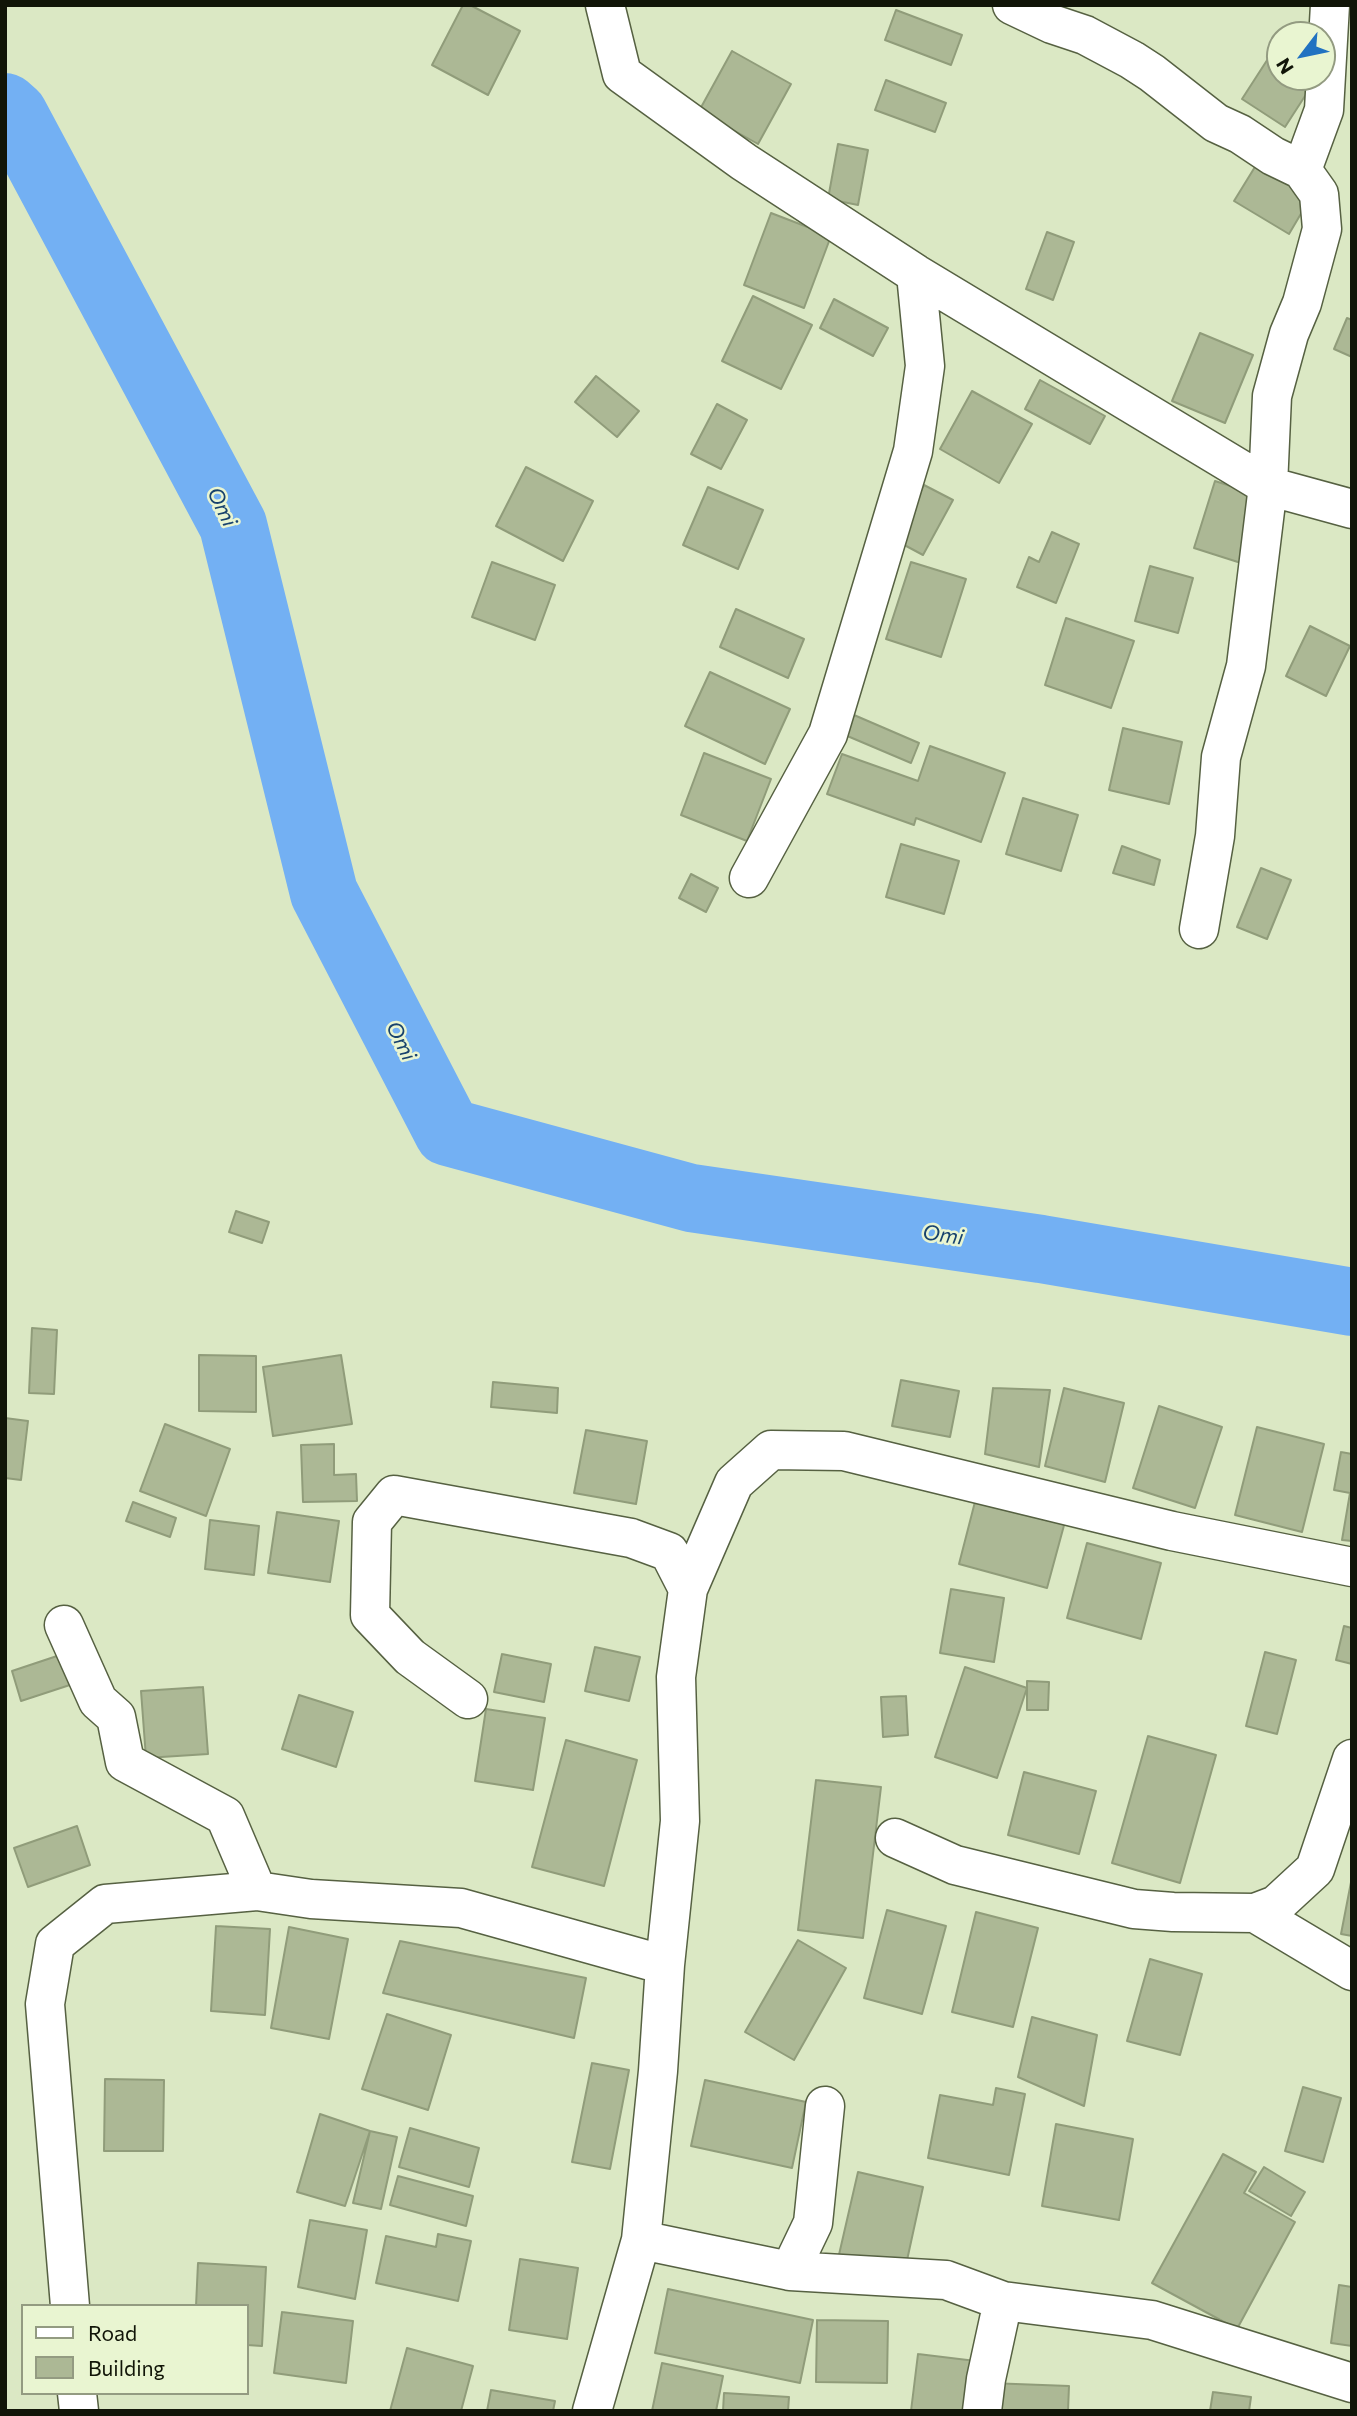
<!DOCTYPE html>
<html>
<head>
<meta charset="utf-8">
<style>
	body { margin:0 }
	#map { position:relative; width:1357px; height:2416px; overflow:hidden; background:#dbe8c4; font-family:Commissioner,sans-serif }
	canvas { display:block }
	.frame { position:absolute; inset:0; border:7px solid #111508; pointer-events:none }
	.legend { position:absolute; left:21px; top:2304px; width:228px; height:91px; box-sizing:border-box; background:#e9f5d1; border:2px solid #939b81; margin:0; padding:9px 12px; list-style:none; font-size:21px; color:#111508 }
	.legend li { display:flex; align-items:center; gap:14px; height:35px }
	.legend b { width:35px; border:2px solid #939b81 }
	.north { position:absolute; left:1266px; top:21px; width:70px; height:70px; box-sizing:border-box; background:#e9f5d1; border:2px solid #939b81; border-radius:50%; rotate:238deg; font-size:19px; font-weight:700; line-height:28px; text-align:center; color:#111508 }
	.north::after { content:''; display:block; margin:auto; width:24px; height:32px; background:#2172c1; clip-path:polygon(50% 0,100% 100%,50% 72%,0 100%) }
</style>
</head>
<body>
<div id="map">
<canvas width="1357" height="2416"></canvas>
<div class="frame"></div>
<ul class="legend">
<li><b style="height:9px;background:#fff"></b>Road</li>
<li><b style="height:19px;background:#acb895"></b>Building</li>
</ul>
<div class="north">N</div>
</div>
<script>
const ctx = document.querySelector('canvas').getContext('2d');
ctx.lineJoin = 'round';
const toPath = rows => new Path2D(rows.map(r => 'M' + r).join(''));
function stroke(path, color, width, dash) { ctx.strokeStyle = color; ctx.lineWidth = width; ctx.lineCap = dash ? 'butt' : 'round'; ctx.setLineDash(dash || []); ctx.stroke(path); }
function fill(path, color) { ctx.fillStyle = color; ctx.fill(path, 'evenodd'); }
function write(font, color, halo, rows, align = 'center') {
  ctx.font = font + ' Commissioner,sans-serif'; ctx.lineWidth = 5; ctx.setLineDash([]); ctx.textBaseline = 'middle'; ctx.strokeStyle = halo; ctx.fillStyle = color; for (const [text, x, y, turn = 0] of rows) {
    ctx.save(); ctx.translate(x, y); ctx.rotate((+turn || 0) * Math.PI / 180); ctx.textAlign = isNaN(turn) ? turn : align; if (halo) ctx.strokeText(text, 0, 0); ctx.fillText(text, 0, 0); ctx.restore();
  }
}
stroke(toPath([
	[5,107,14,115,233,525,324,893,448,1132,691,1198,1041,1249,1352,1302]
]), '#73b0f3', 68);
const building = toPath([
	[463,5,470,5,520,31,488,95,432,65,463,5],
	[896,10,962,35,951,65,885,40,896,10],
	[732,51,791,84,758,144,699,111,732,51],
	[1273,51,1280,56,1280,77,1313,77,1316,79,1285,127,1242,99,1273,51],
	[886,80,946,103,935,132,875,110,886,80],
	[838,144,868,150,858,205,828,199,838,144],
	[1258,162,1312,195,1289,234,1234,201,1258,162],
	[771,213,831,236,804,308,744,285,771,213],
	[1047,232,1074,242,1053,300,1026,289,1047,232],
	[753,296,812,325,781,389,722,361,753,296],
	[834,299,888,328,873,356,820,328,834,299],
	[1347,318,1352,320,1352,357,1334,349,1347,318],
	[1200,333,1253,355,1225,423,1172,401,1200,333],
	[596,376,639,411,617,437,575,402,596,376],
	[1040,380,1105,416,1090,444,1025,409,1040,380],
	[972,391,1032,424,999,483,940,449,972,391],
	[717,404,747,420,721,469,691,454,717,404],
	[526,467,593,501,563,561,496,526,526,467],
	[1215,481,1262,496,1241,563,1194,548,1215,481],
	[924,485,953,500,923,555,895,540,924,485],
	[708,487,763,510,738,569,683,545,708,487],
	[1052,532,1079,544,1056,603,1017,587,1029,557,1039,562,1052,532],
	[492,562,555,585,535,640,472,617,492,562],
	[911,562,966,579,941,657,886,639,911,562],
	[1150,566,1193,578,1178,633,1135,621,1150,566],
	[736,609,804,639,788,678,720,647,736,609],
	[1066,618,1134,641,1111,708,1045,685,1066,618],
	[1310,626,1350,646,1326,696,1286,676,1310,626],
	[710,672,790,709,765,764,685,726,710,672],
	[854,715,919,743,911,763,845,735,854,715],
	[1123,728,1182,742,1169,804,1109,790,1123,728],
	[930,746,1005,773,981,842,916,818,914,825,827,794,842,754,918,781,930,746],
	[704,753,771,779,747,841,681,815,704,753],
	[1023,798,1078,815,1061,871,1006,854,1023,798],
	[901,844,959,861,944,914,886,897,901,844],
	[1122,846,1160,860,1154,885,1113,873,1122,846],
	[1261,868,1291,880,1267,939,1237,927,1261,868],
	[691,874,718,888,706,912,679,898,691,874],
	[236,1211,269,1222,262,1243,229,1232,236,1211],
	[32,1328,57,1330,54,1394,29,1393,32,1328],
	[199,1355,256,1356,256,1412,199,1411,199,1355],
	[341,1355,352,1424,273,1436,263,1367,341,1355],
	[901,1380,959,1391,950,1437,892,1426,901,1380],
	[493,1382,558,1388,557,1413,491,1407,493,1382],
	[993,1388,1050,1390,1039,1467,985,1454,993,1388],
	[1064,1388,1124,1403,1105,1482,1045,1466,1064,1388],
	[1159,1406,1222,1427,1195,1508,1133,1488,1159,1406],
	[5,1418,28,1421,21,1480,5,1478,5,1418],
	[165,1424,230,1449,206,1516,140,1491,165,1424],
	[1257,1427,1324,1444,1302,1532,1235,1515,1257,1427],
	[586,1430,647,1441,636,1504,574,1493,586,1430],
	[334,1444,334,1475,356,1474,357,1501,303,1502,301,1445,334,1444],
	[1341,1452,1352,1454,1352,1541,1342,1540,1350,1493,1334,1490,1341,1452],
	[977,1494,1066,1518,1047,1588,959,1564,977,1494],
	[133,1502,176,1518,170,1537,126,1521,133,1502],
	[277,1512,339,1521,330,1582,268,1573,277,1512],
	[210,1520,259,1526,254,1575,205,1569,210,1520],
	[1087,1543,1161,1563,1141,1639,1067,1618,1087,1543],
	[951,1589,1004,1598,994,1662,940,1653,951,1589],
	[1344,1626,1352,1628,1352,1664,1336,1660,1344,1626],
	[595,1647,640,1657,629,1701,585,1691,595,1647],
	[69,1652,79,1682,21,1701,12,1671,69,1652],
	[1265,1652,1296,1660,1277,1734,1246,1726,1265,1652],
	[502,1654,551,1664,544,1702,494,1692,502,1654],
	[965,1667,1027,1688,997,1778,935,1757,965,1667],
	[1027,1681,1049,1682,1048,1710,1027,1710,1027,1681],
	[203,1687,208,1754,146,1758,141,1691,203,1687],
	[299,1695,353,1712,336,1767,282,1749,299,1695],
	[906,1696,908,1735,883,1737,881,1697,906,1696],
	[486,1709,545,1718,533,1790,475,1781,486,1709],
	[1148,1736,1216,1755,1180,1883,1112,1863,1148,1736],
	[566,1740,637,1760,604,1886,532,1867,566,1740],
	[1024,1772,1096,1791,1079,1854,1008,1835,1024,1772],
	[816,1780,881,1787,863,1938,798,1930,816,1780],
	[77,1826,90,1865,28,1887,14,1848,77,1826],
	[1352,1877,1352,1936,1341,1934,1352,1877],
	[887,1910,946,1926,922,2014,864,1998,887,1910],
	[976,1912,1038,1928,1013,2027,952,2012,976,1912],
	[216,1926,270,1929,265,2015,211,2011,216,1926],
	[289,1927,348,1939,329,2039,271,2028,289,1927],
	[798,1940,846,1968,794,2060,745,2032,798,1940],
	[400,1941,586,1978,574,2038,383,1993,400,1941],
	[1150,1959,1202,1974,1180,2055,1127,2041,1150,1959],
	[387,2014,451,2035,428,2110,362,2089,387,2014],
	[1032,2017,1097,2035,1084,2106,1018,2077,1032,2017],
	[592,2063,629,2070,610,2169,572,2162,592,2063],
	[105,2079,164,2080,163,2151,104,2151,105,2079],
	[705,2080,806,2102,792,2168,691,2146,705,2080],
	[1303,2087,1341,2098,1323,2162,1285,2151,1303,2087],
	[996,2088,1025,2094,1009,2175,928,2158,940,2095,993,2105,996,2088],
	[320,2114,370,2131,345,2206,297,2192,320,2114],
	[1056,2124,1133,2139,1119,2220,1042,2206,1056,2124],
	[410,2128,479,2148,469,2187,399,2167,410,2128],
	[370,2131,397,2137,381,2209,353,2203,370,2131],
	[1223,2154,1256,2172,1244,2193,1295,2222,1237,2329,1152,2283,1223,2154],
	[1264,2167,1305,2192,1291,2216,1249,2191,1264,2167],
	[858,2172,923,2187,904,2274,838,2259,858,2172],
	[398,2176,473,2196,466,2226,390,2205,398,2176],
	[310,2220,367,2230,355,2299,298,2287,310,2220],
	[438,2234,471,2241,458,2301,376,2283,386,2236,436,2247,438,2234],
	[520,2259,578,2268,567,2339,509,2330,520,2259],
	[198,2263,266,2267,262,2346,247,2345,247,2306,196,2306,198,2263],
	[1339,2285,1352,2287,1352,2346,1331,2343,1339,2285],
	[668,2289,813,2320,800,2383,655,2353,668,2289],
	[282,2312,353,2321,346,2383,274,2373,282,2312],
	[817,2320,888,2321,887,2383,816,2382,817,2320],
	[407,2348,473,2366,461,2411,390,2411,407,2348],
	[918,2354,984,2362,978,2411,911,2411,918,2354],
	[662,2363,723,2376,716,2411,652,2411,662,2363],
	[989,2383,1069,2386,1068,2411,988,2411,989,2383],
	[491,2390,555,2401,553,2411,487,2411,491,2390],
	[1213,2392,1251,2397,1249,2411,1210,2411,1213,2392],
	[724,2393,789,2397,788,2411,723,2411,724,2393]
]);
fill(building, '#acb895');
stroke(building, '#909c7a', 2);
const minor = toPath([
	[605,5,622,74,744,162,916,274,1268,486,1352,509],
	[1012,5,1052,24,1085,35,1132,60,1152,73,1216,123,1240,134,1273,156,1302,170,1319,194,1322,229,1302,303,1289,334,1272,396,1268,486,1246,666,1221,757,1215,836,1199,929],
	[1302,170,1324,110,1330,5],
	[749,878,828,734,913,451,925,366,916,274],
	[688,1589,734,1483,771,1450,844,1451,1172,1531,1352,1567],
	[64,1625,98,1701,116,1717,125,1762,225,1816,257,1891],
	[468,1699,410,1657,370,1615,372,1522,394,1495,631,1538,669,1552,688,1589,676,1677,680,1821,665,1965],
	[895,1838,955,1865,1134,1909,1173,1912,1255,1913,1352,1971],
	[1255,1913,1276,1905,1315,1869,1352,1759],
	[641,2240,790,2271,946,2280,1003,2301,1152,2320,1352,2383],
	[790,2271,813,2223,825,2106],
	[70,2306,45,2004,55,1944,105,1904,257,1891,311,1899,461,1908,665,1965,658,2071,641,2240,592,2411],
	[77,2393,79,2411],
	[982,2411,986,2379,1003,2301]
]);
stroke(minor, '#566142', 41);
stroke(minor, '#fff', 38);
write('italic 21px', '#17426d', '#e9f5d1', [
	["Omi",222,507,64],
	["Omi",401,1041,63],
	["Omi",943,1235,8]
]);
</script>
</body>
</html>
